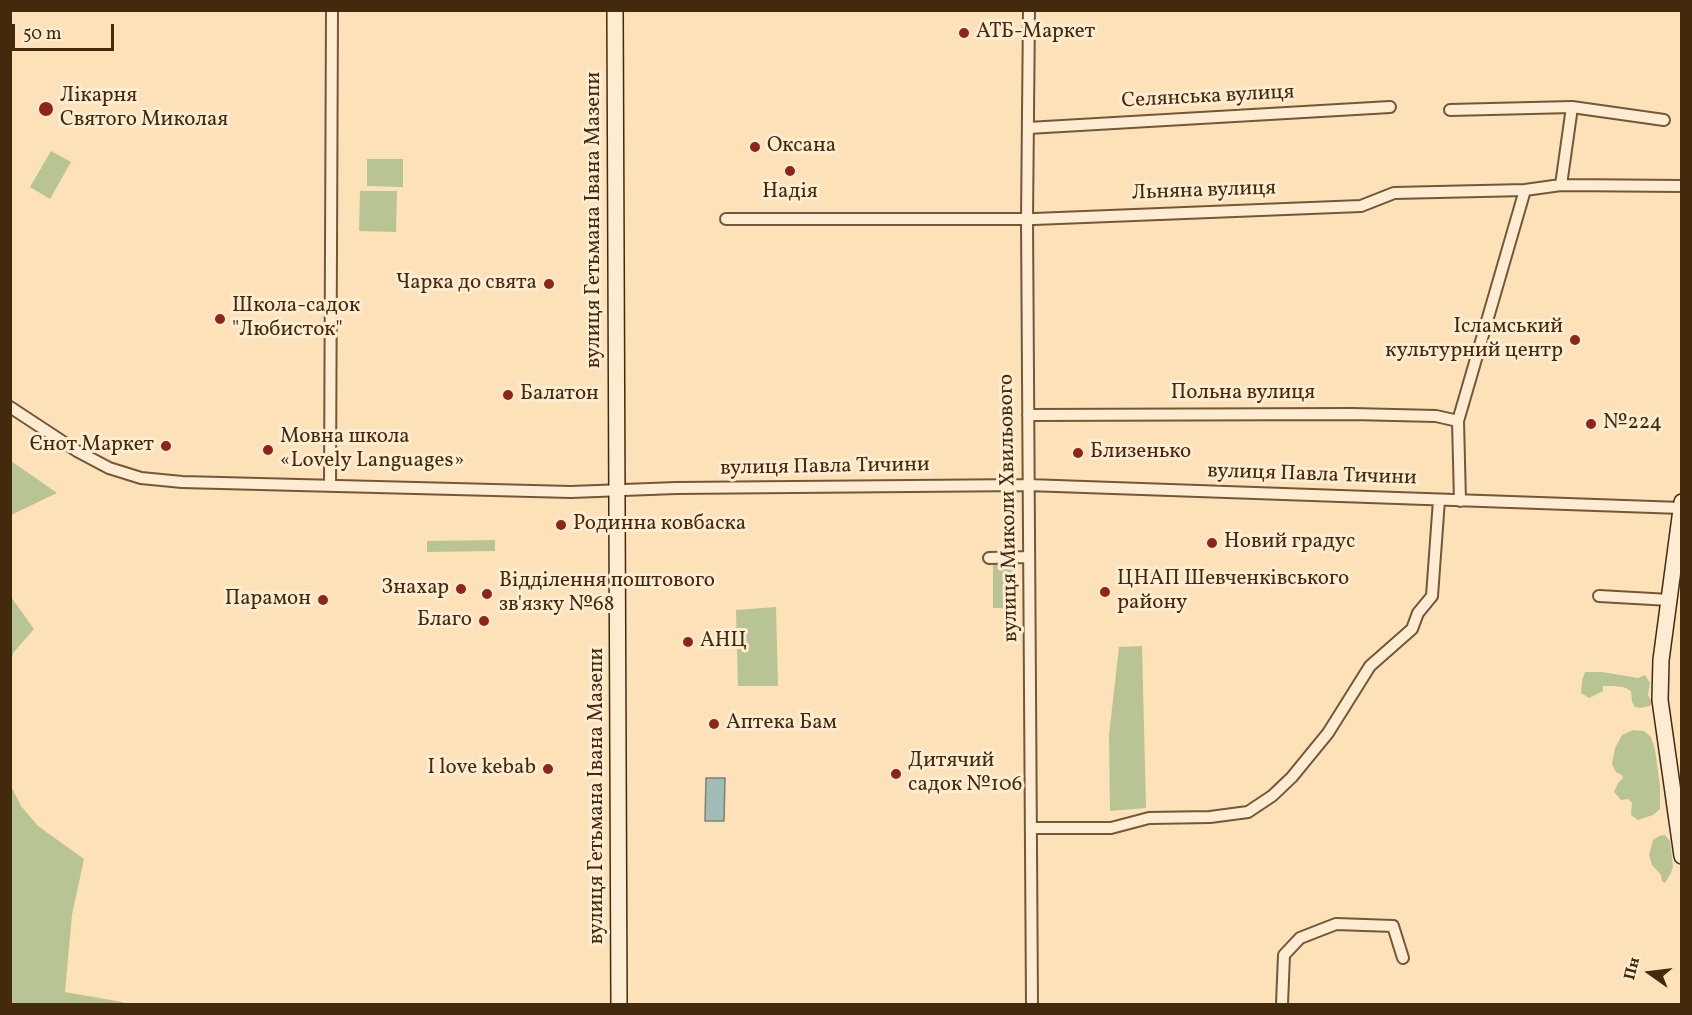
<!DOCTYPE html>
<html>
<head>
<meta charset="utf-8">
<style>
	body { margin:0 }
	#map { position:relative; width:1692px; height:1015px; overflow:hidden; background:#fde1b9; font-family:Vollkorn,serif }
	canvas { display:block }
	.frame { position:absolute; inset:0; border:12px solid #442a0d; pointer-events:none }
	.north { position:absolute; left:1620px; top:943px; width:60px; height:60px; -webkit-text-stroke:4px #feecd2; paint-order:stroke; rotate:284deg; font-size:16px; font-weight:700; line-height:24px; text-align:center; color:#442a0d }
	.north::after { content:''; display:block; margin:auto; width:21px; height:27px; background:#442a0d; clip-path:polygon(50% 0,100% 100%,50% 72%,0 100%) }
	.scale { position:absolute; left:12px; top:24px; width:102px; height:27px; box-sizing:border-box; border:3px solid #442a0d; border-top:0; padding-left:8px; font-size:18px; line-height:21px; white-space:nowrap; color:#442a0d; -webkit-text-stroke:4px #feecd2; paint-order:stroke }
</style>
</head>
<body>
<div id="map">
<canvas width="1692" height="1015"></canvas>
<div class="frame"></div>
<div class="north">Пн</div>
<div class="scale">50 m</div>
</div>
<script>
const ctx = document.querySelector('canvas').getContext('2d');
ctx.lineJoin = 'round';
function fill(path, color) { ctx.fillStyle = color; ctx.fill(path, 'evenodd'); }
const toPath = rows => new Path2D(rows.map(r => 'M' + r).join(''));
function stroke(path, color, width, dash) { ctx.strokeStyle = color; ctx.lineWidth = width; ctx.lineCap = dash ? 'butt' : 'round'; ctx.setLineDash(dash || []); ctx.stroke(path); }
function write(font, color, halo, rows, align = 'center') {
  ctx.font = font + ' Vollkorn,serif'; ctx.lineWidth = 6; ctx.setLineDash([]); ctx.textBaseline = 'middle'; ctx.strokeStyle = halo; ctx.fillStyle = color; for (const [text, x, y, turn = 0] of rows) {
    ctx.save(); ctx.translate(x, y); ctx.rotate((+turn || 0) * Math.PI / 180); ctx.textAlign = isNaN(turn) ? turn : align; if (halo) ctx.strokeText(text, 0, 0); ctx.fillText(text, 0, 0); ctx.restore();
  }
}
fill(toPath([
	[51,151,71,162,50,199,30,187],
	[367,159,403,159,403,187,367,186],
	[360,191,397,191,396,232,359,231],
	[11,461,37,479,57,493,11,515],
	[495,540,495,551,427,552,427,541],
	[993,564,1017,564,1017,608,993,608],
	[11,597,34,629,13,653,11,663],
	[776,607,778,686,738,686,736,610],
	[1142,646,1146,808,1110,811,1109,735,1119,647],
	[1585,672,1602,672,1638,678,1645,675,1650,683,1648,695,1652,702,1650,706,1640,708,1635,707,1632,702,1631,691,1623,687,1613,686,1603,686,1603,691,1589,698,1581,693,1582,681],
	[1633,730,1644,731,1651,737,1655,750,1660,786,1660,809,1653,815,1638,820,1631,815,1632,803,1628,799,1621,800,1614,792,1618,783,1623,778,1622,775,1616,772,1612,764,1615,748,1622,735],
	[10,784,21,806,38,826,84,859,72,915,65,992,122,1002,127,1004,11,1004],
	[1665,835,1670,841,1673,866,1671,873,1665,883,1662,881,1661,875,1652,865,1649,855,1653,840,1659,836]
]), '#b9c494');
const water = toPath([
	[706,778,725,778,724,821,705,821,706,778]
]);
fill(water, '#a2bcb8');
stroke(water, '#7c8274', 1.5);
const street = toPath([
	[1029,10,1027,219,1032,1004],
	[1450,110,1572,107,1664,120],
	[1028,128,1390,107],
	[1561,185,1572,107],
	[726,219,1034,219,1361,206,1394,193,1525,190,1561,185,1682,186],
	[10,407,77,451,109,468,141,478,182,482,571,492,676,488,1028,485,1681,508],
	[1028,415,1352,414,1436,416,1458,421],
	[330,486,332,10],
	[1460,501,1458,421,1525,190],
	[989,558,1029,557],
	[1599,596,1670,600],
	[1033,828,1111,828,1149,818,1210,817,1248,812,1272,796,1292,777,1328,733,1370,666,1412,629,1418,613,1432,596,1439,500],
	[1282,1004,1284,955,1300,938,1336,924,1393,926,1403,958]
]);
const secondary = toPath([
	[615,10,619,1004],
	[1682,502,1661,660,1660,700,1682,856]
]);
stroke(street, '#725838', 14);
stroke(secondary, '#442a0d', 18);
stroke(street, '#feecd2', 10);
stroke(secondary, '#feecd2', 15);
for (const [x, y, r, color] of [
	[964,33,6,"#8f2418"],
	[46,109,8,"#8f2418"],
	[755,147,6,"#8f2418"],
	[790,171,6,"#8f2418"],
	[549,284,6,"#8f2418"],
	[220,319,6,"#8f2418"],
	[1575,340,6,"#8f2418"],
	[508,395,6,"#8f2418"],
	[1591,424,6,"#8f2418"],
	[166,446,6,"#8f2418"],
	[268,450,6,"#8f2418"],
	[1078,453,6,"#8f2418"],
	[561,525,6,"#8f2418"],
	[1212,543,6,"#8f2418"],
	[461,589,6,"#8f2418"],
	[1105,592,6,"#8f2418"],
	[487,594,6,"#8f2418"],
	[323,600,6,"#8f2418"],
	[484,621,6,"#8f2418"],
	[688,642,6,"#8f2418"],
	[714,724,6,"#8f2418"],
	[548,769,6,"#8f2418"],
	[896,774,6,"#8f2418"]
]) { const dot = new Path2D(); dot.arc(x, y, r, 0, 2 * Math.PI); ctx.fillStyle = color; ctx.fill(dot); stroke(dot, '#feecd2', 2); }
write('21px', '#442a0d', '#feecd2', [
	["АТБ-Маркет",976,33],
	["Лікарня",60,97],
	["Святого Миколая",60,121],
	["Оксана",767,147],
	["Надія",790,193,"center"],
	["Чарка до свята",537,284,"right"],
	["Школа-садок",232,307],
	["\"Любисток\"",232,331],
	["Ісламський",1563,328,"right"],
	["культурний центр",1563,352,"right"],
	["Балатон",520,395],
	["№224",1603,424],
	["Мовна школа",280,438],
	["«Lovely Languages»",280,462],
	["Єнот Маркет",154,446,"right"],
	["Близенько",1090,453],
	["Родинна ковбаска",573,525],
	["Новий градус",1224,543],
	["ЦНАП Шевченківського",1117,580],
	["району",1117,604],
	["Відділення поштового",499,582],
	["зв'язку №68",499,606],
	["Знахар",449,589,"right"],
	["Парамон",311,600,"right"],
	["Благо",472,621,"right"],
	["АНЦ",700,642],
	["Аптека Бам",726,724],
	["Дитячий",908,762],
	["садок №106",908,786],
	["I love kebab",536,769,"right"]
], 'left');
write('21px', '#442a0d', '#feecd2', [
	["Селянська вулиця",1208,98,-3],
	["Льняна вулиця",1204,192,-2],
	["вулиця Гетьмана Івана Мазепи",595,220,-90],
	["Польна вулиця",1243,394],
	["вулиця Павла Тичини",825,468,-1],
	["вулиця Павла Тичини",1312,476,2],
	["вулиця Миколи Хвильового",1010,508,-91],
	["вулиця Гетьмана Івана Мазепи",598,796,-90]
]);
</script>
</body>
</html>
